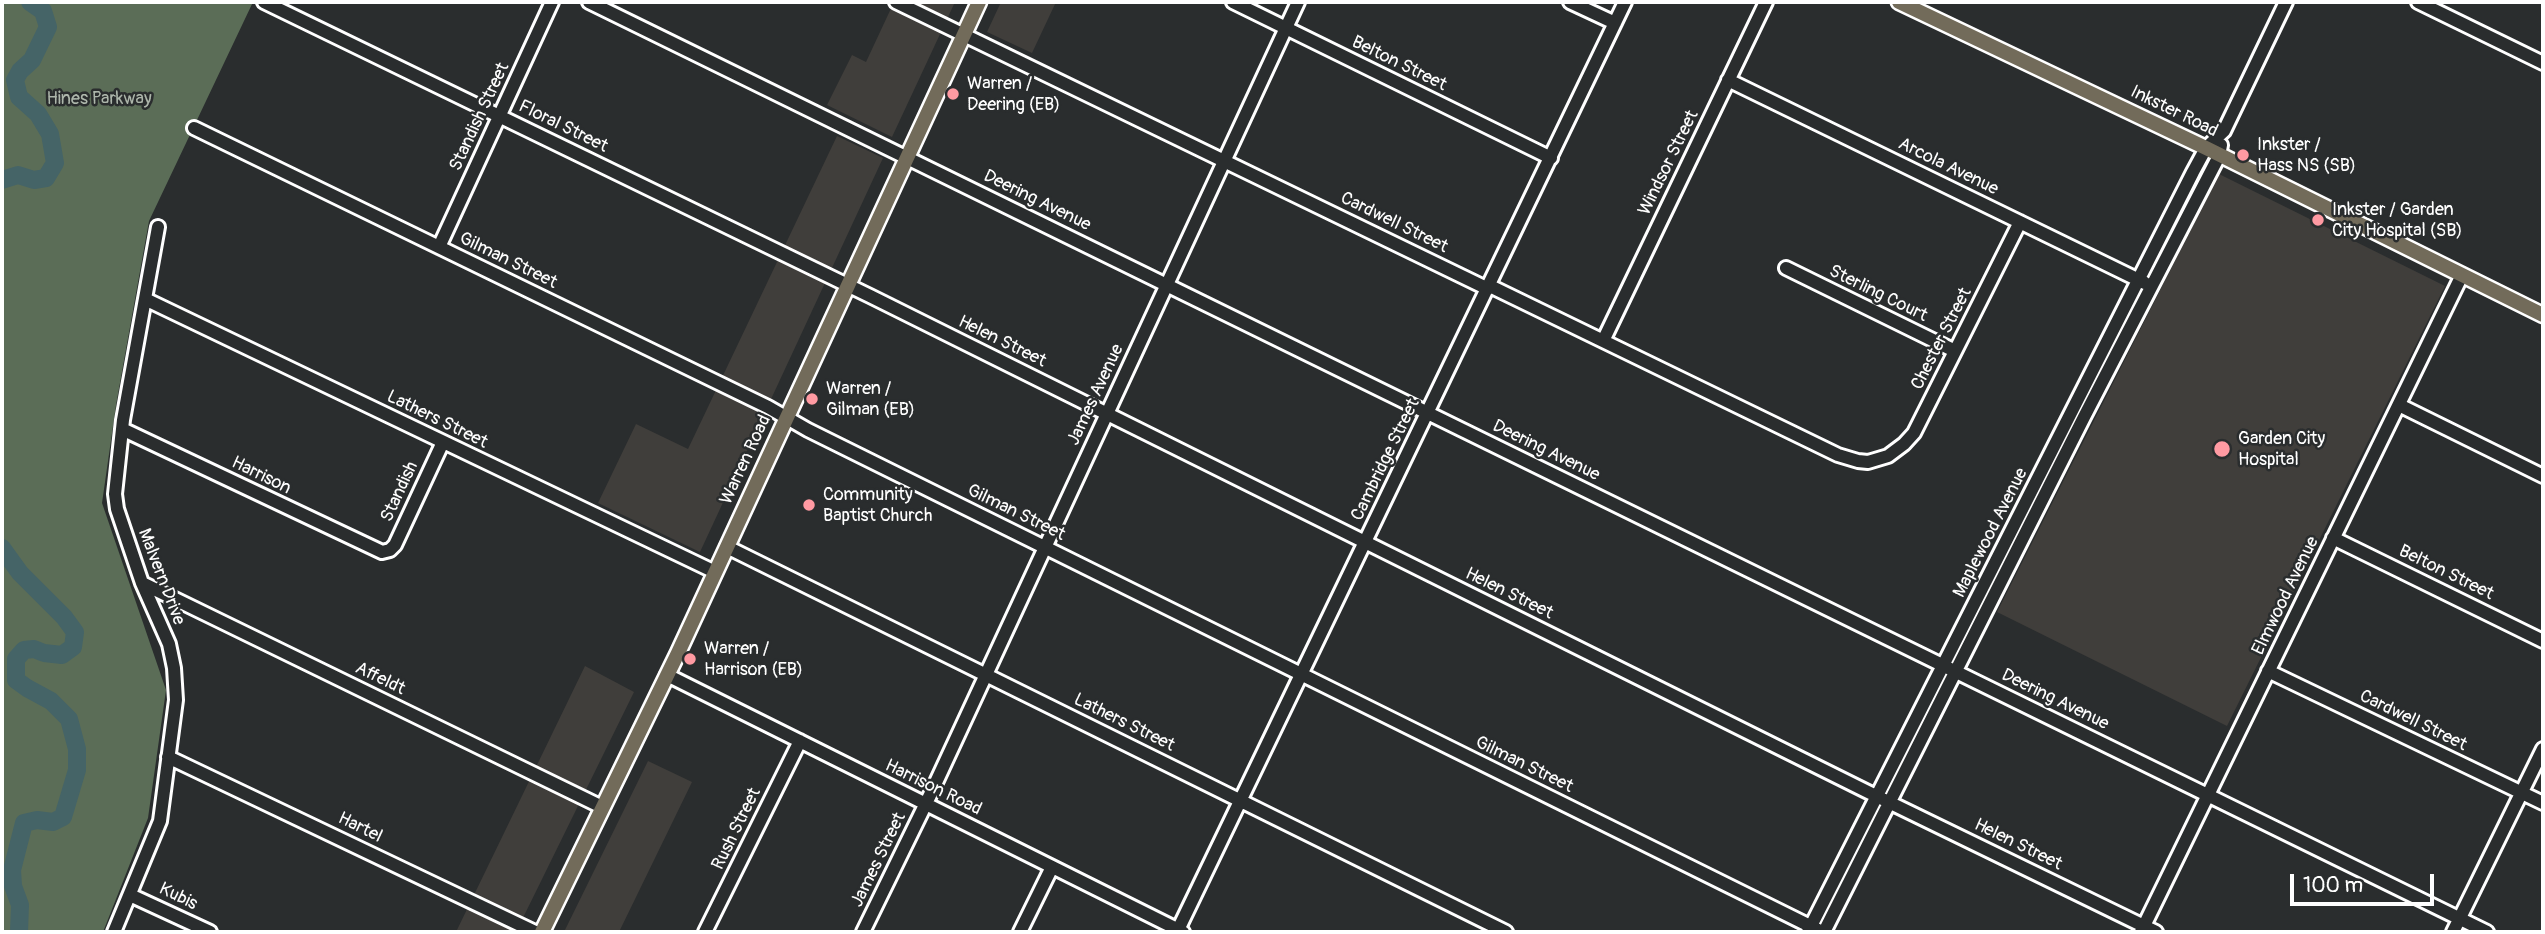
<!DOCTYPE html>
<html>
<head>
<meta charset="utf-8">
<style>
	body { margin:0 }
	#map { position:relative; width:2545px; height:934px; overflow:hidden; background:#2a2d2e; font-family:Pangolin,sans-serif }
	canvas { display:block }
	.frame { position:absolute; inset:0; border:4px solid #fff; pointer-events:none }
	.scale { position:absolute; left:2290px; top:874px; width:144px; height:32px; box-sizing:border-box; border:4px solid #fff; border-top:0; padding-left:9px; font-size:21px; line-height:24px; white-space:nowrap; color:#fff; -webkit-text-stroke:5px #2a2d2e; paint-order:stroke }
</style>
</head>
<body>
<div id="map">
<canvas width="2545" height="934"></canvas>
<div class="frame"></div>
<div class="scale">100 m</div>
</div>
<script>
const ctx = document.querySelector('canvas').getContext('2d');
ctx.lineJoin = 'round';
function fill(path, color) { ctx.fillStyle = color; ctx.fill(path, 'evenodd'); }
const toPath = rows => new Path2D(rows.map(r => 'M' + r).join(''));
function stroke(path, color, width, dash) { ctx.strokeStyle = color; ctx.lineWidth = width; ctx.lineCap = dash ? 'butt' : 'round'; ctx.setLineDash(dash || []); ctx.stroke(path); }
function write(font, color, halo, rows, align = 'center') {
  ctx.font = font + ' Pangolin,sans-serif'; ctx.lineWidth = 5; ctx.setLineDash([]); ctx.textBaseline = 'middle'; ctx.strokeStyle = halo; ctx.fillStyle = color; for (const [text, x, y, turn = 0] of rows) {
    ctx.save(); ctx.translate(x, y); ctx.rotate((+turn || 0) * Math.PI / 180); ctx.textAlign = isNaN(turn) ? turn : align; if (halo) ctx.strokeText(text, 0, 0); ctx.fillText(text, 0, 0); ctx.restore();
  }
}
fill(toPath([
	[894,2,955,2,892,137,827,105,852,55,866,62],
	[1001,2,1056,2,1032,53,987,32],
	[837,136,883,158,700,552,598,503,636,424,688,449],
	[2219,174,2445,286,2227,726,1997,612],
	[585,666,634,692,516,932,456,932],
	[648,761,692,782,619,932,564,932]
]), '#403e3b');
fill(toPath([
	[2,2,253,2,149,221,116,405,102,503,166,690,148,818,103,932,2,932]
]), '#5b6d57');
stroke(toPath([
	[2,180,18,175,34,180,46,178,55,163,50,134,38,114,19,97,15,80,20,71,32,60,48,27,43,11,30,2],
	[2,548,20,573,64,617,75,632,73,647,62,655,44,653,34,649,24,650,16,659,16,680,27,688,51,701,69,719,77,749,77,770,63,817,53,822,37,820,24,823,12,870,13,886,20,905,19,932]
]), '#456467', 18);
const minor = toPath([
	[264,2,870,296,1868,792,2156,932],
	[589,2,2487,932],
	[896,2,1482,286,1494,288,1838,455,1858,461,1868,462,1888,456,1904,444,1914,433,2020,222],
	[1233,2,1551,158],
	[1570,2,1615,23],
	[2418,2,2543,63],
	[1728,80,2145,283],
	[194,128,768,407,808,430,1822,932],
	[439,247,552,2],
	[1786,268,1955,351],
	[145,299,715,572],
	[1603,341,1766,2],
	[2399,405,2543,476],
	[122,429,382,552,390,550,395,545,443,442],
	[2333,538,2543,641],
	[727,547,1506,932],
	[142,583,602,807],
	[2268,671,2543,803],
	[667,675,1183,932],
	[168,757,535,932],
	[130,895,210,932],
	[114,932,160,821,176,700,174,668,169,644,142,583,117,509,115,494,123,420,158,227],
	[705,932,800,741],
	[863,932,932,791,1298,2],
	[1020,932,1052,867],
	[1177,932,1625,2],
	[1808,932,2193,172,2206,148,2224,131,2286,2],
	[1824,932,2084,417,2219,156,2221,145],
	[2141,932,2462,275],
	[2453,932,2543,749]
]);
const major = toPath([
	[1899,2,2206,148,2543,315],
	[542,932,678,653,979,2]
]);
stroke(minor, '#fff', 18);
stroke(major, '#fff', 19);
stroke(minor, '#2a2d2e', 12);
stroke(major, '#726b5a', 14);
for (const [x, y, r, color] of [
	[953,94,7,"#ff9aa2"],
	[2243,155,7,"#ff9aa2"],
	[2318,220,7,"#ff9aa2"],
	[812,399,7,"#ff9aa2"],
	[2222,449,9,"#ff9aa2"],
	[809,505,7,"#ff9aa2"],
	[690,659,7,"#ff9aa2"]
]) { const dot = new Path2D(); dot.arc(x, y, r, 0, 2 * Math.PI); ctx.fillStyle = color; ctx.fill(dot); stroke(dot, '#2a2d2e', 2.5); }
write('18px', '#fff', '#2a2d2e', [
	["Belton Street",1399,64,26],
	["Inkster Road",2174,112,26],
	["Standish Street",480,117,-65],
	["Floral Street",563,127,26],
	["Windsor Street",1669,163,-64],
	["Arcola Avenue",1948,167,26],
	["Deering Avenue",1037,201,26],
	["Cardwell Street",1394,223,26],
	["Gilman Street",508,261,26],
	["Sterling Court",1878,294,26],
	["Chester Street",1942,339,-63],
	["Helen Street",1002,342,26],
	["James Avenue",1096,395,-65],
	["Lathers Street",437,420,26],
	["Deering Avenue",1546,451,26],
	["Warren Road",746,460,-65],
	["Cambridge Street",1386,460,-64],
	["Harrison",261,476,26],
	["Standish",400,492,-65],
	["Gilman Street",1016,513,26],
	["Maplewood Avenue",1991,533,-63],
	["Belton Street",2446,573,26],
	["Malvern Drive",161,577,69],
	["Helen Street",1509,594,26],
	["Elmwood Avenue",2286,596,-64],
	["Affeldt",380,679,26],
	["Deering Avenue",2055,700,26],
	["Cardwell Street",2413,721,26],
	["Lathers Street",1124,723,26],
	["Gilman Street",1524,765,26],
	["Harrison Road",933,788,26],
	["Hartel",360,828,26],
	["Rush Street",737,829,-64],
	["Helen Street",2018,845,26],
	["James Street",879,860,-64],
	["Kubis",178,897,26]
]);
write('18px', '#fff', '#2a2d2e', [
	["Warren /",967,84],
	["Deering (EB)",967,105],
	["Inkster /",2257,145],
	["Hass NS (SB)",2257,166],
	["Inkster / Garden",2332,210],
	["City Hospital (SB)",2332,231],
	["Warren /",826,389],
	["Gilman (EB)",826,410],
	["Garden City",2238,439],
	["Hospital",2238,460],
	["Community",823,495],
	["Baptist Church",823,516],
	["Warren /",704,649],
	["Harrison (EB)",704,670]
], 'left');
write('18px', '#adb6ab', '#2a2d2e', [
	["Hines Parkway",99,99]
]);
</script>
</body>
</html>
